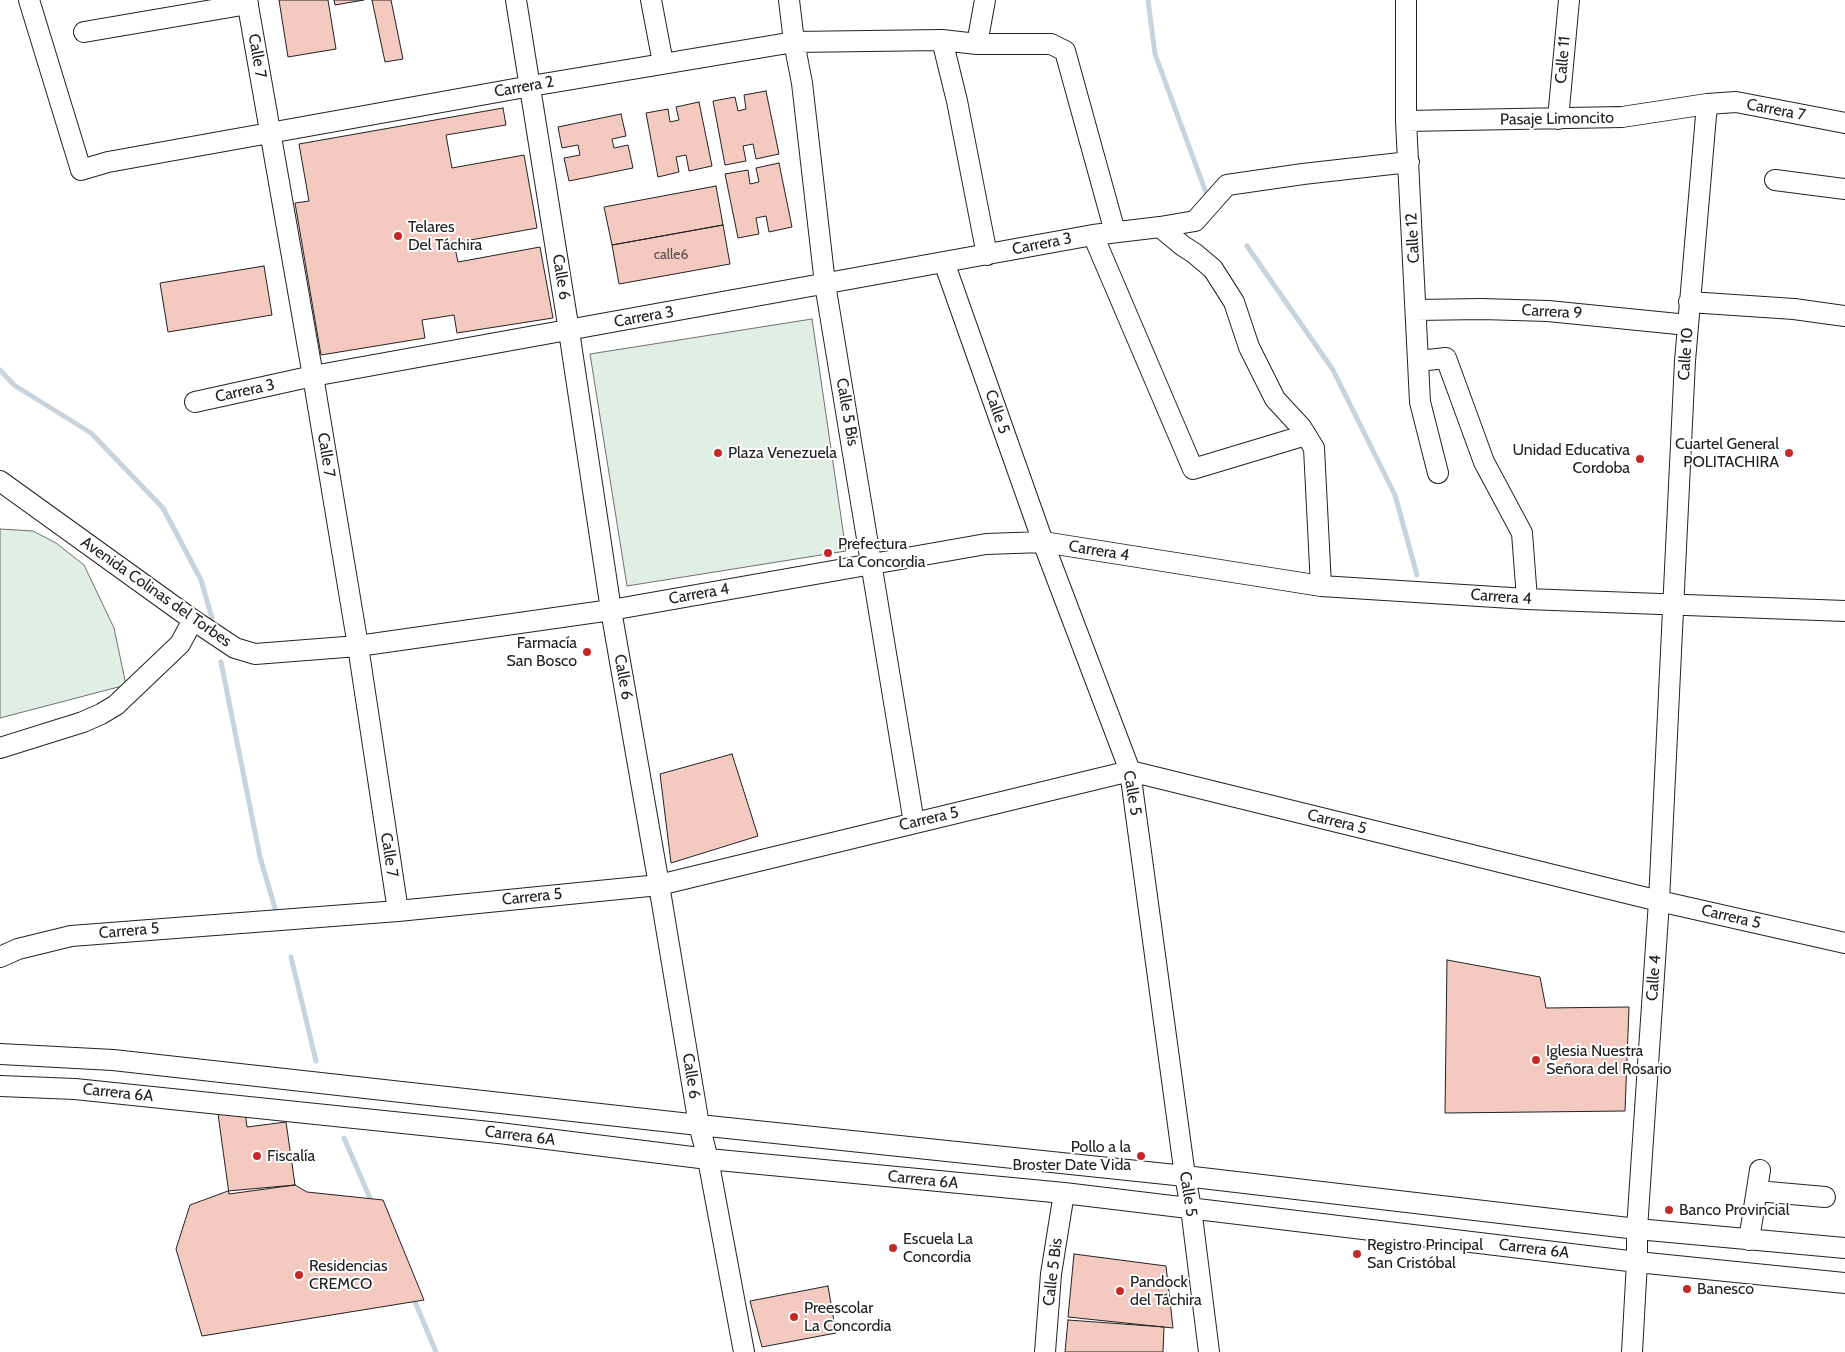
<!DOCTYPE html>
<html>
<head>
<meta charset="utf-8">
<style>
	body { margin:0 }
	canvas { display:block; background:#fff }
</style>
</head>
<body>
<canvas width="1845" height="1352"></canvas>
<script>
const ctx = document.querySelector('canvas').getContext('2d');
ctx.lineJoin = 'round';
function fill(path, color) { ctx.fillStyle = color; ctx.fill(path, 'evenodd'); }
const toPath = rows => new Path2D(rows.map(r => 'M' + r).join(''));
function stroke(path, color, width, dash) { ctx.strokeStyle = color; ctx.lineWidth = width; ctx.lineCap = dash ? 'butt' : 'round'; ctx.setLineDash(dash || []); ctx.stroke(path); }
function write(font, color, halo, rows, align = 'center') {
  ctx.font = font + ' Cabin,sans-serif'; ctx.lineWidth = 4; ctx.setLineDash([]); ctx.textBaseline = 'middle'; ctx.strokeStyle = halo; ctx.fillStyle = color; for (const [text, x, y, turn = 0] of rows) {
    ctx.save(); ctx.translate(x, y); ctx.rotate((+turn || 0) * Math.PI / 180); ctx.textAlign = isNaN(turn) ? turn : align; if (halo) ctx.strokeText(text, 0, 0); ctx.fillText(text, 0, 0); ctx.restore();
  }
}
const green = toPath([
	[812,319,846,551,627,586,590,354,812,319],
	[0,529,33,531,56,543,84,565,114,628,126,685,0,718,0,529]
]);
fill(green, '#e0efe3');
stroke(green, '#6f6f6f', 1);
stroke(toPath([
	[1148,0,1155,54,1208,198],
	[1247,246,1333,370,1395,495,1417,575],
	[0,370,14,385,91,433,163,508,201,580,212,618],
	[221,662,260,857,277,915],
	[291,957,316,1061],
	[344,1138,373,1205],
	[413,1297,436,1352]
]), '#c7d3dd', 5);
const building = toPath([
	[279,0,328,0,336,49,288,57,279,0],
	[334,0,364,0,335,5,334,0],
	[372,0,391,0,403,59,385,62,372,0],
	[766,91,779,154,756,159,753,144,743,146,746,161,725,165,713,101,735,97,738,111,746,109,744,95,766,91],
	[699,102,712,166,689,171,686,155,676,157,679,172,658,177,646,113,668,109,670,122,679,120,676,107,699,102],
	[503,108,506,125,446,135,452,168,524,155,537,228,454,243,458,262,540,247,553,318,457,333,454,315,422,320,425,338,321,355,295,203,309,201,299,144,503,108],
	[621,114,626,136,612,139,614,148,628,145,633,168,569,181,564,158,580,155,578,145,562,148,558,127,621,114],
	[779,163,792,227,769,232,766,216,756,218,759,234,738,238,725,174,748,170,750,184,759,182,756,168,779,163],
	[716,186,723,225,612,245,604,207,716,186],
	[723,225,730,264,619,284,612,245,723,225],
	[264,266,272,315,168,332,160,283,264,266],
	[732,754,758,836,671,863,660,774,732,754],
	[1447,960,1540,977,1546,1008,1629,1007,1625,1111,1445,1113,1447,960],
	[245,1111,247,1127,286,1122,295,1185,229,1194,218,1114,245,1111],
	[295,1185,307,1192,383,1200,424,1300,202,1336,176,1249,190,1205,228,1191,295,1185],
	[1074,1254,1166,1266,1173,1328,1068,1317,1074,1254],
	[828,1286,836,1333,762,1347,750,1301,828,1286],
	[1068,1320,1164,1327,1163,1352,1065,1352,1068,1320]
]);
fill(building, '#f3c9c0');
stroke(building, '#222', 1);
const minor = toPath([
	[29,0,81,170,108,162,531,86,794,42,942,40,977,44,1051,44,1065,51,1115,232],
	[247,0,313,376,358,646,398,911],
	[516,0,569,331,611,610,659,885,699,1125,708,1159,744,1352],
	[651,0,663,63],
	[789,0,794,42,802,83,825,284,914,823],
	[1406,0,1406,121,1420,402,1438,473],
	[84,32,248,4],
	[942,40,957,101,987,255],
	[977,44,985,0],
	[1558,119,1569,0],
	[1406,121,1622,117,1707,104,1736,102,1845,123],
	[1775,180,1845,189],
	[1160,227,1195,221,1227,185,1303,174,1409,162],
	[1093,235,1193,469,1306,435],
	[944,262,1043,542,1130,771,1185,1176,1191,1208,1209,1352],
	[1689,302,1794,309,1845,316],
	[1416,310,1482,309,1548,311,1688,325],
	[1418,361,1446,358,1484,462,1522,533,1527,599],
	[195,402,313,376,1093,235,1160,227,1183,246,1194,253,1213,269,1234,302,1249,347,1275,399,1301,427,1314,448,1321,586],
	[0,481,193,620,235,648,255,654,358,646,611,610,986,544,1043,542,1321,586,1527,599,1845,611],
	[0,748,83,722,101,714,116,705,180,644,193,620],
	[0,957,18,949,71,936,398,911,659,885,1130,771,1659,901,1845,943],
	[0,1054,113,1060,699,1125,1185,1176,1637,1229,1845,1248],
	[0,1086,75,1089,499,1133,708,1159,1064,1193,1637,1262,1845,1283],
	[1757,1191,1825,1197],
	[1749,1240,1760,1170],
	[1045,1352,1051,1274,1064,1193],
	[1632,1352,1637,1262,1637,1229,1659,901,1685,361,1707,104]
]);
stroke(minor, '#222', 22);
stroke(minor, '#fff', 20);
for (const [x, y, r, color] of [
	[398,236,5,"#c62828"],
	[718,453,5,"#c62828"],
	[1789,453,5,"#c62828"],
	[1640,459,5,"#c62828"],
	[828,553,5,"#c62828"],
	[587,652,5,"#c62828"],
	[1536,1060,5,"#c62828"],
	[257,1156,5,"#c62828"],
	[1141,1156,5,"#c62828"],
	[1669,1210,5,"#c62828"],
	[893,1248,5,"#c62828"],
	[1357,1254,5,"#c62828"],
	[299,1275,5,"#c62828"],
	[1687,1289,5,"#c62828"],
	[1120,1291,5,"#c62828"],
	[794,1317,5,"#c62828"]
]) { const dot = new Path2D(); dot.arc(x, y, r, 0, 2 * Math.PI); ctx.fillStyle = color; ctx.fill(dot); stroke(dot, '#fff', 2); }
write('14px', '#564c4a', null, [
	["calle6",671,255]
]);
write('16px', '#222', '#fff', [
	["Calle 7",257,56,80],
	["Calle 11",1563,60,-85],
	["Carrera 2",524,87,-10],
	["Carrera 7",1776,110,11],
	["Pasaje Limoncito",1557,119,-1],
	["Calle 12",1413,238,-93],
	["Carrera 3",1042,244,-11],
	["Calle 6",561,277,81],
	["Carrera 9",1552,312,3],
	["Carrera 3",644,317,-10],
	["Calle 10",1686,354,-86],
	["Carrera 3",245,391,-12],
	["Calle 5 Bis",847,412,80],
	["Calle 5",997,412,71],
	["Calle 7",326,455,81],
	["Carrera 4",1099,551,9],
	["Avenida Colinas del Torbes",156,592,35],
	["Carrera 4",699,594,-10],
	["Carrera 4",1501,597,4],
	["Calle 6",623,677,80],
	["Calle 5",1132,793,80],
	["Carrera 5",929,819,-13],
	["Carrera 5",1337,822,14],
	["Calle 7",389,855,81],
	["Carrera 5",532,897,-6],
	["Carrera 5",1731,917,13],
	["Carrera 5",129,931,-5],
	["Calle 4",1654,978,-86],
	["Calle 6",691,1076,81],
	["Carrera 6A",118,1093,6],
	["Carrera 6A",520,1136,7],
	["Carrera 6A",923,1180,6],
	["Calle 5",1188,1194,81],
	["Carrera 6A",1534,1249,7],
	["Calle 5 Bis",1053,1272,-83]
]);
write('16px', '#222', '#fff', [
	["Telares",408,227],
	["Del Táchira",408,245],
	["Cuartel General",1779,444,"right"],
	["POLITACHIRA",1779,462,"right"],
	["Unidad Educativa",1630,450,"right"],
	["Cordoba",1630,468,"right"],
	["Plaza Venezuela",728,453],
	["Prefectura",838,544],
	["La Concordia",838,562],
	["Farmacía",577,643,"right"],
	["San Bosco",577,661,"right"],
	["Iglesia Nuestra",1546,1051],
	["Señora del Rosario",1546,1069],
	["Pollo a la",1131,1147,"right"],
	["Broster Date Vida",1131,1165,"right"],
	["Fiscalía",267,1156],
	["Banco Provincial",1679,1210],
	["Escuela La",903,1239],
	["Concordia",903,1257],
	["Registro Principal",1367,1245],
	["San Cristóbal",1367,1263],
	["Residencias",309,1266],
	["CREMCO",309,1284],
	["Pandock",1130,1282],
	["del Táchira",1130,1300],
	["Banesco",1697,1289],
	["Preescolar",804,1308],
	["La Concordia",804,1326]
], 'left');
</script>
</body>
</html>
